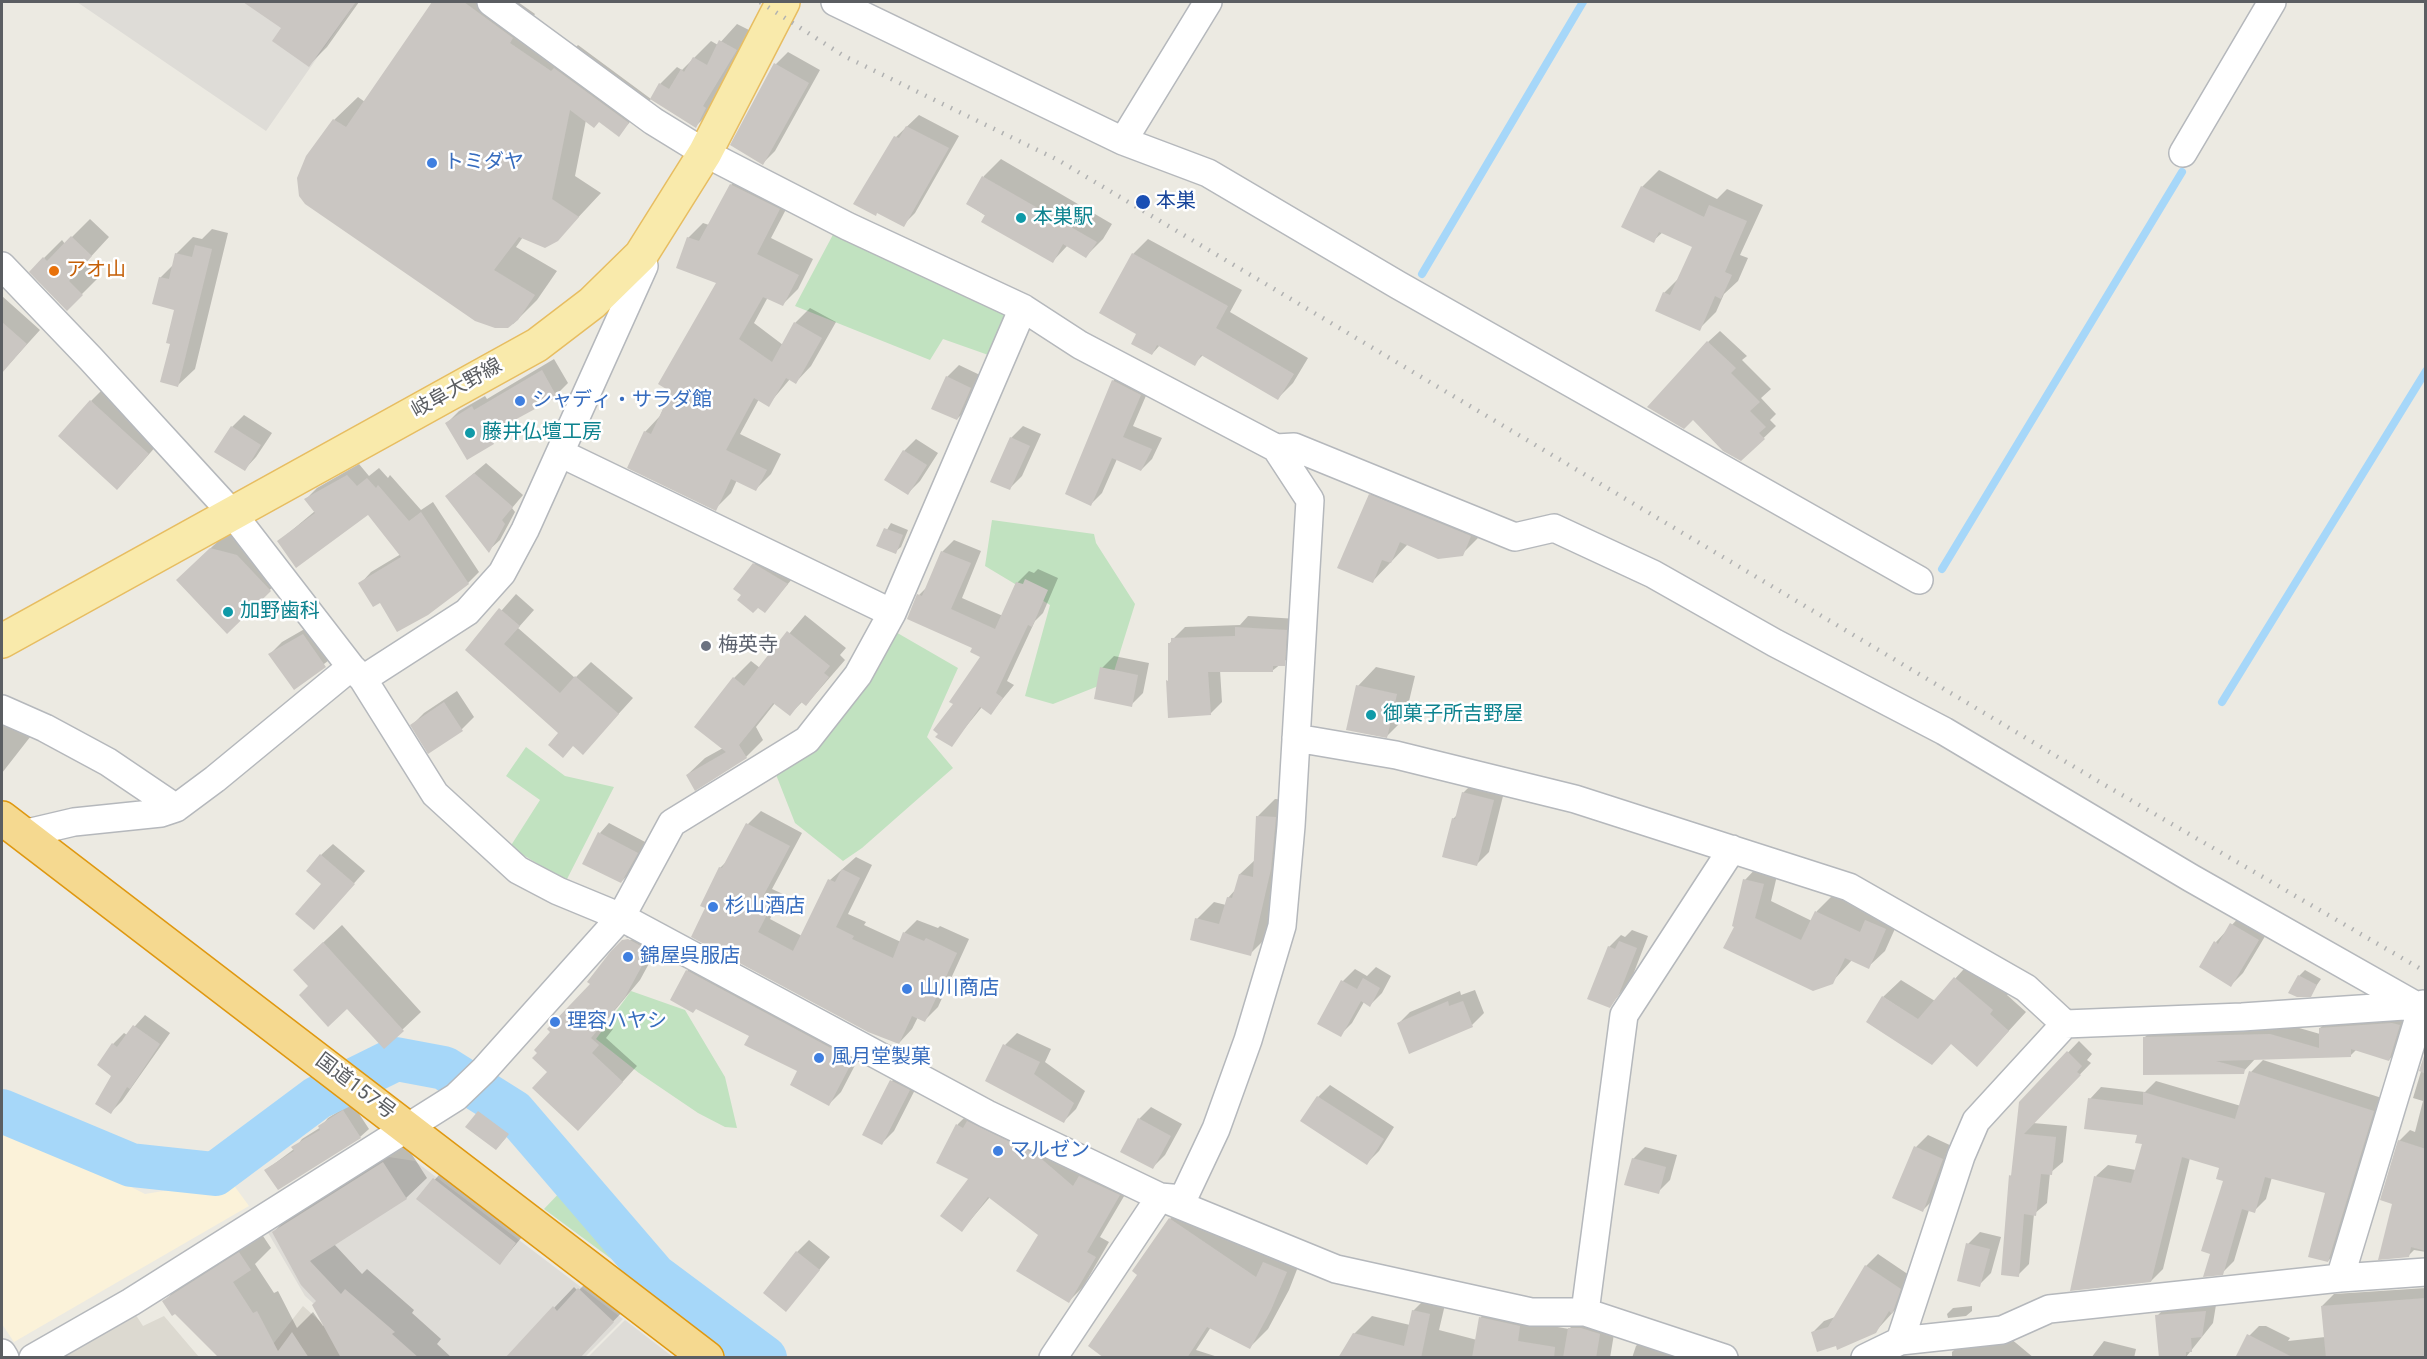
<!DOCTYPE html>
<html>
<head>
<meta charset="utf-8">
<style>
	body { margin:0 }
	#map { position:relative; width:2427px; height:1359px; overflow:hidden; background:#eceae2; font-family:Roboto,sans-serif }
	canvas { display:block }
	.frame { position:absolute; inset:0; border:3px solid #5b5e62; pointer-events:none }
</style>
</head>
<body>
<div id="map">
<canvas width="2427" height="1359"></canvas>
<div class="frame"></div>
</div>
<script>
const ctx = document.querySelector('canvas').getContext('2d');
ctx.lineJoin = 'round';
function fill(path, color) { ctx.fillStyle = color; ctx.fill(path, 'evenodd'); }
const toPath = rows => new Path2D(rows.map(r => 'M' + r).join(''));
function stroke(path, color, width, dash) { ctx.strokeStyle = color; ctx.lineWidth = width; ctx.lineCap = dash ? 'butt' : 'round'; ctx.setLineDash(dash || []); ctx.stroke(path); }
function write(font, color, halo, rows, align = 'center') {
  ctx.font = font + ' Roboto,"Noto Sans JP",sans-serif'; ctx.lineWidth = 5; ctx.setLineDash([]); ctx.textBaseline = 'middle'; ctx.strokeStyle = halo; ctx.fillStyle = color; for (const [text, x, y, turn = 0] of rows) {
    ctx.save(); ctx.translate(x, y); ctx.rotate((+turn || 0) * Math.PI / 180); ctx.textAlign = isNaN(turn) ? turn : align; if (halo) ctx.strokeText(text, 0, 0); ctx.fillText(text, 0, 0); ctx.restore();
  }
}
fill(toPath([
	[2,1122,145,1194,230,1180,249,1206,14,1342,2,1324]
]), '#fbf2d9');
fill(toPath([
	[77,2,356,2,266,131],
	[383,1156,415,1161,623,1319,585,1357,374,1357,305,1296,267,1231],
	[625,1320,673,1357,588,1357]
]), '#dedcd7');
fill(toPath([
	[130,1306,143,1326,164,1316,199,1357,47,1358],
	[303,1306,360,1357,262,1358]
]), '#dcd9d0');
fill(toPath([
	[836,229,1013,317,994,357,943,339,930,360,795,306],
	[992,520,1094,534,1096,543,1135,604,1111,681,1053,704,1025,696,1050,605,985,566],
	[894,631,958,668,927,737,953,768,862,848,843,861,795,823,775,772],
	[526,747,565,776,614,787,566,881,510,847,540,800,506,776],
	[631,991,685,1010,725,1077,737,1128,725,1127,698,1113,639,1073,596,1039],
	[564,1188,625,1250,629,1272,544,1209]
]), '#c1e2c0');
fill(toPath([
	[246,2,359,2,327,47,309,65,283,28],
	[434,2,518,2,535,14,532,19,575,48,578,45,651,99,618,135,599,121,586,120,575,176,601,193,558,239,523,237,516,247,557,271,537,300,513,324,334,120,358,97,365,102],
	[737,24,753,32,719,89,722,91,713,109,696,126,660,84,677,67,682,70,711,41,718,45],
	[788,52,820,70,775,151,763,163,776,64],
	[919,115,959,136,915,213,903,225,896,137],
	[1001,159,1112,224,1103,239,1086,256,1068,245,1053,261,968,204,984,176],
	[747,169,794,194,771,238,813,259,798,289,782,305,768,297,754,323,783,345,795,323,810,308,836,322,811,366,796,382,790,379,768,405,759,399,740,434,781,454,771,474,756,489,737,480,731,493,715,509,645,432,660,416,719,282,688,238,703,223,709,225,731,185],
	[1659,170,1717,199,1727,189,1763,205,1740,255,1748,258,1738,281,1724,294,1716,312,1699,329,1657,310,1664,293,1680,277,1694,247,1663,232,1653,241,1642,187],
	[90,219,109,237,86,262,100,276,67,309,44,258,62,240,65,244],
	[212,229,228,233,195,369,178,385,172,343,176,309,160,278,174,264,176,254,193,237,202,239],
	[1148,239,1242,290,1230,312,1308,358,1293,383,1278,398,1203,355,1194,364,1160,345,1152,354,1139,333,1133,254],
	[2,296,40,330,2,372],
	[1720,331,1747,356,1742,360,1771,389,1761,398,1776,414,1770,420,1776,426,1741,460,1708,342],
	[554,359,568,383,556,395,502,425,505,430,493,442,467,458,447,423,459,411,485,396,487,399],
	[959,365,982,376,969,407,957,419,947,377],
	[1124,370,1151,384,1133,426,1162,438,1152,459,1141,470,1117,459,1102,493,1091,504,1067,493,1113,381],
	[109,383,166,435,135,470,91,401],
	[244,415,272,433,256,457,245,469,232,427],
	[1023,426,1041,434,1022,476,1010,488,1011,438],
	[916,439,938,453,920,481,908,493,904,451],
	[486,463,523,495,512,508,515,512,500,540,489,550,447,496],
	[359,464,369,476,379,468,388,478,390,475,421,510,433,502,479,572,468,583,381,601,360,584,371,572,401,554,368,513,279,541,315,511,306,499,317,488],
	[1387,479,1487,520,1479,537,1462,554,1408,544,1372,582,1370,495],
	[891,523,908,530,901,547,895,552,878,545],
	[230,530,288,572,227,632,197,561],
	[954,540,981,551,962,598,1003,616,1018,582,1029,571,1034,573,1038,569,1058,578,1043,613,1035,621,1007,681,1014,685,991,713,982,707,951,745,955,704,983,656,919,595,928,586,942,552],
	[766,552,798,572,765,611,743,595,754,564],
	[516,594,534,610,518,628,575,678,591,662,633,698,583,753,467,650],
	[805,615,846,648,840,655,845,660,806,705,802,702,790,714,775,703,756,727,763,740,746,757,687,775,705,758,723,748,734,678,751,661,760,668],
	[1248,616,1298,619,1296,652,1272,671,1220,670,1222,702,1210,714,1170,716,1168,681,1170,678,1170,643,1173,639,1185,627,1240,625],
	[315,623,337,654,294,687,270,654,282,642],
	[1114,656,1149,663,1143,693,1131,705,1102,668],
	[1376,667,1415,676,1405,718,1387,736,1358,686],
	[457,691,474,717,462,729,429,751,412,725,424,713],
	[2,717,34,732,2,773],
	[1475,781,1505,788,1489,852,1477,864,1453,819,1458,814,1463,793],
	[1275,799,1292,800,1267,937,1250,954,1197,919,1214,902,1226,905,1228,898,1236,889,1240,874,1256,859,1258,816],
	[761,811,802,833,772,889,783,894,770,919,802,936,830,880,856,857,872,865,848,914,866,922,864,925,901,942,904,933,917,920,938,928,940,926,969,939,938,1007,925,1020,918,1017,912,1029,899,1043,707,907,720,868,728,860,748,824],
	[609,823,647,843,631,872,621,882,600,833],
	[333,844,365,871,314,928,323,884,321,855],
	[1761,863,1779,867,1771,901,1812,921,1817,911,1833,895,1873,914,1902,913,1885,951,1868,967,1852,960,1832,982,1736,926,1745,880],
	[2244,912,2270,928,2243,973,2231,985,2216,942],
	[342,925,421,1012,384,1047,347,1007,310,986,313,952],
	[638,926,664,936,640,980,605,1022,613,1029,606,1038,637,1066,593,1114,549,1071,593,984,622,941,636,939,635,936,626,938],
	[1632,930,1648,936,1631,980,1610,1006,1609,947,1621,935,1625,937],
	[699,959,864,1048,841,1092,829,1104,799,1071,751,1036,687,971],
	[1972,960,2010,992,2007,995,2026,1012,1994,1047,1952,1043,1883,997,1901,980,1935,1001],
	[1376,967,1391,976,1382,993,1370,1005,1364,1002,1352,1023,1340,1035,1343,981,1355,969,1367,976],
	[2305,970,2321,979,2310,995,2299,976],
	[1475,990,1484,1013,1472,1025,1410,1052,1398,1024,1410,1012,1460,991,1461,995],
	[2411,1014,2400,1048,2389,1060,2357,1049,2350,1056,2256,1058,2243,1072,2145,1037,2156,1026,2282,1023,2320,1034,2320,1028,2332,1017],
	[145,1015,170,1033,122,1101,111,1112,113,1044,124,1033,127,1035],
	[1017,1033,1051,1049,1045,1062,1085,1091,1076,1109,1064,1121,1005,1045],
	[2079,1041,2092,1054,2087,1060,2091,1063,2033,1123,2067,1126,2063,1162,2050,1173,2047,1203,2034,1214,2029,1264,2018,1275,2010,1176,2013,1174,2020,1103],
	[2426,1055,2426,1252,2414,1250,2408,1256,2394,1203,2399,1141,2410,1130,2415,1132,2423,1101,2413,1098],
	[2263,1060,2385,1099,2340,1249,2328,1261,2327,1192,2272,1177,2266,1199,2254,1211,2249,1210,2234,1261,2222,1273,2212,1253,2225,1180,2221,1167,2190,1158,2163,1269,2151,1281,2096,1176,2108,1165,2136,1170,2143,1143,2139,1134,2090,1099,2101,1087,2145,1092,2156,1081,2241,1106,2251,1072],
	[904,1069,921,1078,894,1131,882,1143,864,1134,892,1081],
	[1330,1085,1394,1127,1379,1151,1367,1163,1302,1121,1318,1097],
	[491,1100,520,1122,496,1149,479,1112],
	[352,1103,369,1129,360,1137,266,1170,294,1149,302,1139,321,1127,328,1118],
	[1151,1107,1182,1124,1165,1155,1153,1167,1139,1119],
	[972,1110,1133,1181,1100,1237,1109,1242,1083,1287,1069,1301,1040,1235,990,1197,962,1230,970,1179,938,1162,958,1124],
	[1928,1135,1954,1147,1935,1198,1923,1210,1916,1147],
	[404,1142,427,1178,406,1198,334,1244,362,1274,367,1269,414,1310,412,1313,441,1339,437,1344,452,1358,222,1358,164,1301,185,1281,261,1233,271,1248,255,1264,274,1293,278,1291,297,1328,313,1312,323,1326,325,1325,318,1300,274,1232,294,1211],
	[1645,1147,1677,1155,1670,1180,1658,1192,1633,1159],
	[452,1160,533,1224,500,1263,418,1199],
	[1188,1201,1303,1254,1289,1290,1268,1329,1250,1347,1211,1327,1196,1350,1221,1358,1104,1358,1139,1274,1134,1271,1170,1219],
	[1980,1232,2001,1237,1991,1273,1979,1285,1968,1244],
	[809,1240,830,1257,786,1310,797,1252],
	[1878,1254,1912,1277,1904,1300,1875,1332,1837,1344,1812,1333,1824,1321,1835,1317,1866,1266],
	[600,1269,633,1301,598,1337,568,1358,554,1308,574,1287,578,1291],
	[2426,1288,2426,1358,2237,1358,2247,1338,2259,1326,2266,1326,2290,1338,2288,1341,2325,1337,2322,1306,2334,1294],
	[1431,1293,1447,1296,1439,1330,1477,1340,1481,1317,1499,1300,1535,1323,1569,1329,1588,1310,1617,1316,1610,1358,1340,1358,1354,1334,1372,1316,1410,1325,1413,1311],
	[2217,1299,2213,1323,2186,1357,2157,1316,2169,1304],
	[1972,1306,1972,1311,1966,1316,1948,1318,1947,1314,1953,1308],
	[1648,1334,1695,1358,1632,1358,1636,1346],
	[2010,1338,2034,1358,1952,1358,1952,1352,1963,1341],
	[2104,1341,2136,1349,2134,1358,2091,1358]
]), '#0003');
stroke(toPath([
	[1422,274,1583,2],
	[1942,569,2182,172],
	[2222,702,2426,371]
]), '#a6d7f9', 8);
stroke(toPath([
	[2,1111,131,1165,215,1174,317,1098,396,1059,444,1068,514,1112,655,1276,765,1358]
]), '#a6d7f9', 44);
fill(toPath([
	[243,2,356,2,309,67,272,41,281,28],
	[432,2,464,2,513,38,510,43,551,71,554,68,629,123,619,137,599,122,594,128,570,110,552,199,579,217,558,241,545,248,519,237,494,270,535,295,518,320,508,328,495,328,475,321,305,204,299,196,297,178,306,156,333,119,346,127],
	[719,40,737,50,703,106,706,108,696,128,650,99,659,83,669,89,681,69,684,72,693,57,707,65],
	[774,63,809,83,763,165,730,145],
	[906,126,949,148,904,227,877,213,876,216,853,204,894,136,899,138],
	[982,176,1097,242,1086,258,1063,244,1053,263,981,222,985,215,966,204],
	[730,184,780,209,757,254,799,275,783,306,763,297,739,339,772,362,794,322,822,338,796,384,786,378,769,407,754,398,726,450,767,470,756,491,731,479,716,511,627,468,644,431,651,434,671,392,658,384,716,283,676,268,687,237,699,241],
	[1641,186,1704,217,1709,205,1747,221,1725,272,1732,275,1721,299,1715,296,1700,331,1655,311,1663,292,1670,295,1692,247,1659,232,1654,243,1621,227],
	[71,236,92,256,69,281,83,295,67,311,29,272,43,257,47,261],
	[195,245,212,249,178,387,160,382,170,344,166,343,174,310,152,304,159,277,169,279,175,253,192,257],
	[1132,253,1228,306,1216,328,1294,374,1278,400,1201,355,1195,366,1157,345,1152,355,1131,344,1136,334,1099,313],
	[2,322,27,344,2,373],
	[1707,341,1736,368,1731,373,1760,402,1750,411,1766,427,1759,433,1765,439,1741,461,1723,451,1693,420,1684,429,1647,407],
	[542,370,557,397,489,434,494,444,467,460,445,423,472,406,474,410],
	[946,376,971,388,957,420,931,409],
	[1112,380,1141,395,1123,437,1152,449,1141,471,1112,458,1091,506,1065,494],
	[90,400,149,454,117,490,58,436],
	[231,426,261,445,245,471,214,452],
	[1010,437,1030,446,1010,490,990,482],
	[903,450,927,465,908,495,884,480],
	[474,473,513,507,502,520,505,524,489,553,445,496],
	[347,475,357,486,367,478,376,488,378,485,409,521,421,512,469,584,428,615,397,632,380,603,373,607,358,583,401,557,368,515,296,568,277,541,315,513,304,499],
	[1369,494,1471,536,1463,556,1438,559,1400,542,1391,563,1382,560,1373,583,1337,568],
	[884,528,903,535,896,554,876,546],
	[210,548,237,555,271,591,227,634,176,580],
	[941,551,971,563,951,609,995,629,1016,582,1023,584,1025,579,1048,590,1032,627,1028,625,996,693,1003,698,991,715,980,707,952,747,935,737,938,734,933,730,953,704,949,702,980,657,970,652,972,648,907,619,917,594,922,596],
	[753,563,788,584,765,613,758,608,753,613,737,600,741,595,733,589],
	[499,608,520,626,504,644,560,693,575,676,619,714,583,755,573,746,563,758,548,745,558,733,465,650],
	[1235,627,1287,630,1285,666,1273,666,1273,672,1208,672,1211,715,1168,718,1166,680,1168,681,1168,643,1171,643,1171,638,1235,636],
	[787,631,830,666,824,673,829,677,806,706,801,702,790,716,773,703,739,745,747,758,695,791,686,775,726,752,694,727,733,677,744,686],
	[303,634,326,667,294,690,268,654],
	[1100,667,1138,675,1132,707,1094,699],
	[1356,685,1397,694,1387,738,1346,730],
	[444,702,463,731,428,754,410,725],
	[1462,792,1494,800,1477,866,1442,857,1452,818,1455,819],
	[1256,816,1276,817,1271,869,1251,956,1190,940,1195,918,1219,924,1227,897,1232,898,1239,874,1253,877],
	[746,823,790,846,760,902,771,907,758,932,793,951,828,879,835,882,842,869,860,878,836,927,854,936,852,939,893,958,903,932,924,941,926,938,957,953,925,1022,912,1016,899,1044,868,1032,691,937,705,908,700,906,719,867,722,868],
	[598,832,638,853,621,883,582,864],
	[320,854,355,884,314,930,295,914,321,884,306,871],
	[1743,879,1764,884,1755,918,1801,940,1815,911,1860,932,1865,920,1886,929,1869,969,1845,958,1833,984,1813,991,1723,948,1734,927,1732,926],
	[2230,923,2259,940,2231,987,2199,967,2214,941,2218,944],
	[628,939,650,951,625,997,591,1038,599,1045,592,1053,623,1082,578,1131,532,1088,547,1072,532,1058,537,1053,534,1050,550,1032,547,1029,590,984,587,982,611,951,622,940],
	[1619,941,1637,948,1619,994,1610,1008,1587,999,1608,946,1615,949],
	[323,942,404,1031,384,1049,347,1009,328,1027,299,995,308,986,293,970],
	[686,970,853,1060,829,1106,790,1085,797,1071,744,1045,749,1036,696,1009,693,1013,670,1000],
	[2298,975,2317,985,2311,997,2297,997,2288,993],
	[1954,977,1993,1010,1990,1014,2009,1031,1977,1067,1951,1044,1932,1065,1866,1022,1882,996,1918,1019],
	[1363,978,1380,988,1370,1007,1361,1001,1341,1037,1317,1024,1341,980,1357,989],
	[1448,1001,1449,1006,1463,1001,1473,1027,1409,1054,1397,1023],
	[2392,1023,2400,1025,2389,1061,2351,1049,2351,1057,2216,1061,2245,1069,2244,1074,2143,1075,2143,1037,2270,1034,2319,1048,2319,1028],
	[133,1025,160,1044,130,1089,127,1087,111,1114,95,1104,111,1076,97,1065,112,1043,117,1047],
	[1003,1044,1040,1062,1034,1074,1074,1103,1064,1123,985,1081],
	[2426,1050,2426,1074,2419,1071],
	[2067,1051,2082,1066,2077,1072,2081,1075,2024,1134,2056,1137,2052,1175,2041,1174,2036,1216,2024,1214,2019,1277,2001,1275,2009,1175,2011,1176,2019,1102],
	[2249,1071,2374,1111,2328,1262,2308,1257,2325,1193,2265,1177,2255,1213,2242,1209,2223,1275,2203,1277,2210,1254,2201,1251,2223,1181,2216,1179,2219,1168,2182,1157,2151,1282,2070,1291,2094,1176,2131,1183,2142,1144,2135,1143,2137,1135,2084,1129,2088,1098,2143,1105,2143,1092,2235,1119],
	[890,1080,910,1090,882,1145,862,1135],
	[1317,1096,1384,1139,1367,1165,1300,1121],
	[343,1110,361,1138,278,1190,264,1170,294,1151,291,1147,320,1130,318,1126],
	[478,1111,509,1134,496,1150,465,1127],
	[1138,1118,1171,1136,1153,1169,1120,1152],
	[967,1121,1037,1155,1073,1186,1079,1176,1120,1195,1087,1252,1096,1257,1069,1303,1016,1271,1038,1235,988,1197,962,1232,940,1216,968,1179,936,1163,956,1124,963,1128],
	[2398,1140,2426,1149,2426,1251,2411,1247,2409,1257,2378,1260,2392,1204,2380,1200],
	[1914,1146,1943,1159,1923,1212,1892,1198],
	[1632,1158,1666,1167,1659,1194,1624,1185],
	[383,1162,407,1199,310,1261,341,1294,345,1289,395,1332,392,1334,419,1358,341,1358,312,1305,316,1301,301,1285,272,1232],
	[433,1178,516,1243,500,1265,416,1199],
	[1169,1218,1256,1277,1263,1262,1287,1272,1271,1310,1250,1349,1207,1327,1187,1358,1104,1358,1088,1346,1137,1275,1132,1271],
	[1966,1243,1990,1249,1980,1287,1957,1281],
	[796,1251,820,1270,786,1312,763,1293],
	[239,1252,251,1270,233,1282,253,1313,257,1311,278,1351,292,1332,309,1358,219,1358,175,1314,172,1316,162,1301],
	[1865,1265,1901,1289,1892,1314,1889,1311,1876,1333,1837,1350,1836,1346,1817,1352,1811,1332,1828,1327],
	[578,1288,614,1322,580,1358,505,1358,553,1306,557,1311],
	[2426,1298,2426,1358,2326,1358,2321,1306],
	[1412,1310,1430,1314,1421,1358,1338,1358,1353,1333,1404,1346],
	[2206,1311,2202,1337,2191,1338,2192,1352,2186,1352,2186,1358,2159,1358,2155,1315],
	[1479,1317,1520,1326,1518,1341,1555,1347,1554,1358,1472,1358],
	[1568,1328,1581,1328,1600,1334,1596,1358,1563,1358],
	[2247,1334,2294,1358,2235,1358]
]), '#cac6c2');
const minor = toPath([
	[491,2,653,121,705,153,847,226,1023,308,1080,345,1276,448,1310,500,1291,826,1282,926,1248,1040,1216,1129,1183,1199,1160,1197],
	[835,2,1123,141,1208,173,1398,285,1919,580],
	[1123,141,1208,2],
	[2183,153,2272,2],
	[2,266,91,359,232,513,351,667,363,679,435,794,518,870,558,891,621,917,987,1114,1160,1197,1336,1269,1531,1312,1585,1312,1724,1358],
	[1276,448,1294,447,1515,537,1554,528,1653,574,1775,643,1944,731,2191,878,2415,1005],
	[560,453,892,613],
	[363,679,467,612,502,573,525,530,644,266,641,255],
	[2,709,45,728,108,762,176,808,215,779,351,667],
	[1296,738,1396,755,1575,799,1849,887,2026,988,2065,1024],
	[23,834,74,822,161,813,176,808],
	[2340,1278,2423,1004],
	[1585,1312,1624,1015,1732,849],
	[1900,1341,1961,1156,1976,1121,2065,1024,2242,1017,2419,1005],
	[2,1353,5,1358],
	[33,1358,131,1302,456,1097,484,1070,621,917,672,823,807,740,858,675,892,613,1023,308],
	[1053,1358,1160,1197],
	[1865,1358,1900,1341,2002,1330,2049,1309,2340,1278,2426,1272]
]);
const major = toPath([
	[2,641,537,345,592,303,641,255,705,153,783,2]
]);
const highway = toPath([
	[2,818,707,1358]
]);
stroke(minor, '#b5b8bc', 30);
stroke(major, '#e7bd61', 36);
stroke(highway, '#df9810', 36);
stroke(minor, '#fff', 27);
stroke(major, '#f9eaab', 33);
stroke(highway, '#f5d990', 33);
stroke(toPath([
	[760,2,844,56,1058,160,2098,781,2426,972]
]), '#b1b2b2', 4.5, [1.5, 8]);
for (const [x, y, r, color] of [
	[432,163,6,"#3f7fe0"],
	[1143,202,8,"#1a4fb4"],
	[1021,218,6,"#0f9aa8"],
	[54,271,6,"#e8710a"],
	[520,401,6,"#3f7fe0"],
	[470,433,6,"#0f9aa8"],
	[228,612,6,"#0f9aa8"],
	[706,646,6,"#6b7280"],
	[1371,715,6,"#0f9aa8"],
	[713,907,6,"#3f7fe0"],
	[628,957,6,"#3f7fe0"],
	[907,989,6,"#3f7fe0"],
	[555,1022,6,"#3f7fe0"],
	[819,1058,6,"#3f7fe0"],
	[998,1151,6,"#3f7fe0"]
]) { const dot = new Path2D(); dot.arc(x, y, r, 0, 2 * Math.PI); ctx.fillStyle = color; ctx.fill(dot); stroke(dot, '#fff', 2); }
write('20px', '#366cbe', '#fff', [
	["トミダヤ",444,163],
	["シャディ・サラダ館",532,401],
	["杉山酒店",725,907],
	["錦屋呉服店",640,957],
	["山川商店",919,989],
	["理容ハヤシ",567,1022],
	["風月堂製菓",831,1058],
	["マルゼン",1010,1151]
], 'left');
write('20px', '#164399', '#fff', [
	["本巣",1156,202]
], 'left');
write('20px', '#0d838f', '#fff', [
	["本巣駅",1033,218],
	["藤井仏壇工房",482,433],
	["加野歯科",240,612],
	["御菓子所吉野屋",1383,715]
], 'left');
write('20px', '#c56008', '#fff', [
	["アオ山",66,271]
], 'left');
write('20px', '#5b5e62', '#fff', [
	["岐阜大野線",457,389,-29],
	["国道157号",355,1087,37]
]);
write('20px', '#5b616d', '#fff', [
	["梅英寺",718,646]
], 'left');
</script>
</body>
</html>
